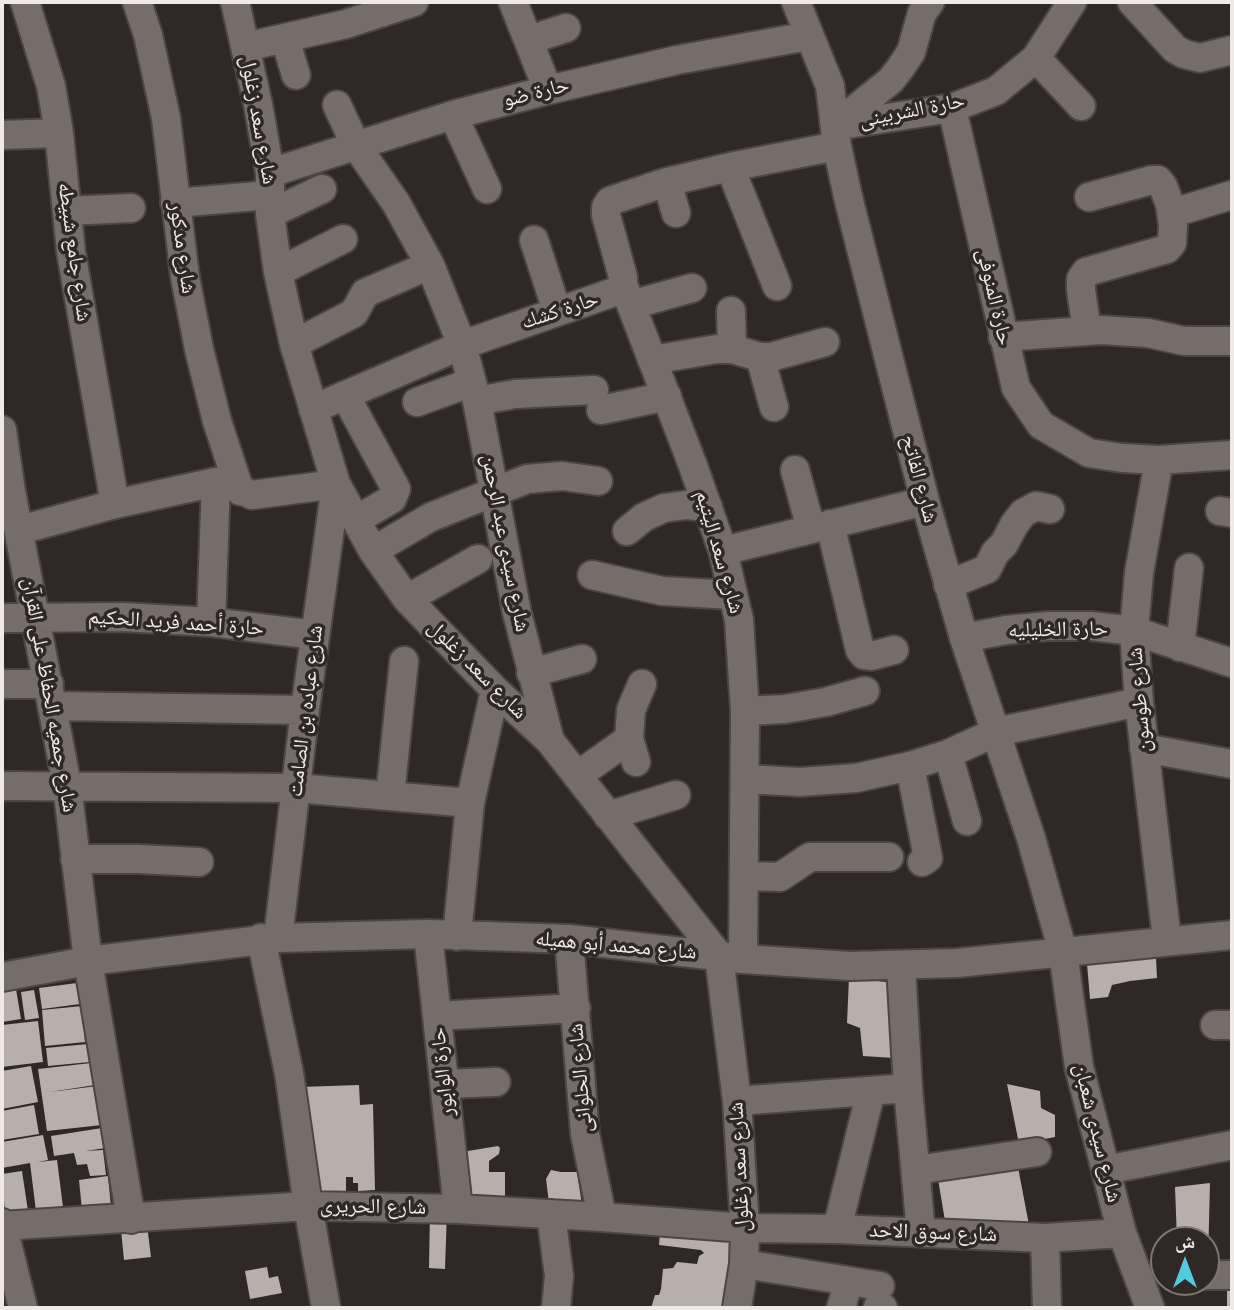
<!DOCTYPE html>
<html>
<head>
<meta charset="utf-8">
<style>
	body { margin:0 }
	#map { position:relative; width:1234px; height:1310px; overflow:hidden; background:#2f2826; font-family:Helvetica,"Noto Naskh Arabic",sans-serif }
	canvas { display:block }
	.frame { position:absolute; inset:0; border:4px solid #efe9e8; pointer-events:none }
	.north { position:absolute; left:1150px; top:1226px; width:70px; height:70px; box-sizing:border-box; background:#2f2826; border:2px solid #7c7574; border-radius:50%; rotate:0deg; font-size:19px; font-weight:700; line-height:28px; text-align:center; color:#efe9e8 }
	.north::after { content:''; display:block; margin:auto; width:24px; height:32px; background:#54cade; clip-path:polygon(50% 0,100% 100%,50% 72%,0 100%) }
</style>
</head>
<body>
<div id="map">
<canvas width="1234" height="1310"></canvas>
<div class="frame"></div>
<div class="north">ش</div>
</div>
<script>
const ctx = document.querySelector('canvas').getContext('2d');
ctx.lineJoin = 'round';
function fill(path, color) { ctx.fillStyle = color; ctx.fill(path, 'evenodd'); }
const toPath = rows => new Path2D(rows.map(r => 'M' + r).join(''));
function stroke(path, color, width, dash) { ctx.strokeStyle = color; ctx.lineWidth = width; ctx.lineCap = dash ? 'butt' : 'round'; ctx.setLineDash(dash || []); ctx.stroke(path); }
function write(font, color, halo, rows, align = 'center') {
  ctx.font = font + ' Helvetica,"Noto Naskh Arabic",sans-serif'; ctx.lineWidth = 7; ctx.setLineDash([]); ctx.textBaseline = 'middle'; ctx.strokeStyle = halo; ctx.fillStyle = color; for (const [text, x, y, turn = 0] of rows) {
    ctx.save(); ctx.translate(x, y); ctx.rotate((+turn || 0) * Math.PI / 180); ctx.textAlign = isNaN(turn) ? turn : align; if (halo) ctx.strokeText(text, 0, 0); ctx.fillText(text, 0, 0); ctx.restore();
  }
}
fill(toPath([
	[1156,958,1157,978,1130,981,1112,985,1108,997,1090,999,1087,964],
	[849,977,893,983,894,1058,863,1056,860,1028,847,1023],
	[15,983,21,1019,2,1022,2,985],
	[77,983,80,1004,42,1009,39,988],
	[34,990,39,1018,25,1020,21,992],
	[82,1006,85,1042,45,1046,42,1010],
	[38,1021,43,1062,2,1067,2,1025],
	[88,1044,90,1062,48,1066,46,1048],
	[91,1063,95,1085,50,1092,97,1086,102,1125,47,1131,38,1069],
	[31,1066,38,1102,2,1109,2,1071],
	[1007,1084,1040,1091,1041,1108,1055,1115,1055,1137,1019,1144],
	[359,1085,360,1105,373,1104,375,1190,358,1191,358,1183,353,1183,353,1177,346,1177,346,1192,308,1193,300,1087],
	[34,1105,39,1134,2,1140,2,1111],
	[102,1128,106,1148,85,1151,103,1150,106,1175,90,1176,87,1164,77,1165,74,1153,54,1156,51,1136],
	[43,1135,48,1160,38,1162,57,1160,63,1207,36,1211,30,1163,2,1168,2,1142],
	[498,1146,500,1148,499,1154,489,1161,489,1172,505,1172,505,1197,463,1197,462,1152],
	[1017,1162,1029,1225,947,1233,937,1173],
	[551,1170,561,1172,577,1172,582,1205,549,1203,546,1179],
	[22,1171,28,1211,5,1214,2,1174],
	[108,1176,111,1207,82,1210,79,1180],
	[1210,1183,1208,1261,1206,1261,1206,1240,1177,1240,1175,1187],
	[430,1210,447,1211,445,1269,429,1268],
	[146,1217,151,1257,124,1260,120,1220],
	[660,1231,733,1235,725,1308,651,1308,655,1295,659,1295,661,1289,663,1269,673,1268,677,1262,697,1264,699,1256,704,1253,701,1250,659,1245],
	[267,1267,269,1278,278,1276,282,1293,250,1299,245,1271],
	[1232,1279,1232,1308,1227,1308,1227,1283]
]), '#b8aeac');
const minor = toPath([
	[25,2,51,86,59,133,71,252,115,504],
	[137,2,148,35,166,118,185,277,199,349,217,421,240,491],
	[235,2,258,104,270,173,270,214,278,272,294,344,336,484,373,551,407,599,495,690,550,741,719,956,737,1101,745,1228,744,1264,737,1308],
	[513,2,548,90],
	[796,2,830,86,837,146,849,201,925,501,964,638,1031,838,1063,952,1079,1067,1122,1233,1150,1308],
	[1132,2,1175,49,1184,54,1200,58,1232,50],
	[285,39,296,75],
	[529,40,566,28],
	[245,47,346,24,414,2],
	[1036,58,1081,106],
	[337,105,355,144,396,203,430,265,462,345,477,401,517,613,550,741],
	[952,108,1016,388,1041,425,1089,453,1122,458,1159,460,1232,455],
	[453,115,487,189],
	[837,124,890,81,899,70,911,52,922,13,930,2],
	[835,126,952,108,996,91,1036,58,1072,2],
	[2,135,59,133],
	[730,167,777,286],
	[270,173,453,115,548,90,677,60,808,36],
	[667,182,676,213],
	[1089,197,1152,180,1158,180,1163,186,1170,205,1177,209,1186,209,1232,195],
	[175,203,270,195],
	[67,211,131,208],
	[270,214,322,189],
	[534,240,557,311],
	[278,272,343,239],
	[623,284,692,463,723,551,739,620,745,711,743,959],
	[631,305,692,288],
	[731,311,732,349],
	[1087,331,1081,290,1081,279,1086,272,1167,249,1172,243,1173,225,1170,205],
	[1003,337,1101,330,1148,333,1184,341,1232,341],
	[294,344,354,313,365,293,430,265],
	[760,357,774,407],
	[652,360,717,349,732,349,760,357,771,357,825,342],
	[345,395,396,489,392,499,356,520],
	[477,401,515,394,594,390],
	[417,402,472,382],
	[313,409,462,345,620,290,623,284,623,277,606,215,606,207,610,201,667,182,730,167,837,146],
	[601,410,667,396],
	[2,430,11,491,67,785,88,961,131,1219],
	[1159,460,1139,573,1134,631,1139,702,1167,940],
	[795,470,811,529],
	[1220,511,1232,513],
	[830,524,860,650,864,655,871,656,894,650],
	[20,530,115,504,216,482,228,484,252,495,336,484,305,710,278,938],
	[627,531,644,517,664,508,686,505,708,507],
	[373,551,431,517,527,479,562,476,598,481],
	[723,551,925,501],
	[592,575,662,591,733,595],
	[948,585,987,569,995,553,1004,544,1014,525,1023,513,1036,506,1050,509],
	[407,599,478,559],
	[2,618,123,617,211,622,315,635],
	[211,622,216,482],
	[964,638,1006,630,1048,626,1091,626,1134,631,1232,663],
	[1180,647,1189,568],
	[531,673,582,659],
	[2,684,49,684],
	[53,706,305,710],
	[745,711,785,709,826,702,865,691],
	[1144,748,1232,764],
	[948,754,967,821],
	[636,762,629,739,631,710,642,684],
	[910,766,928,858,922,862],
	[577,776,629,739],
	[745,779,800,782,856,778,910,766,948,754,996,732,1139,702],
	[2,786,296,788,470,803],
	[390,796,404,661],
	[608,816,676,795],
	[75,859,138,859,199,862],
	[744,876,780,877,810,857,889,857],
	[428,934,458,1209],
	[457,936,470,803,495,690],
	[261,938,289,1073,308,1206,326,1308],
	[569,939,585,1134,602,1217],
	[901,965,908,1088,921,1233],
	[2,977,88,961,278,938,428,934,569,939,743,959,850,966,957,963,1232,935],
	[437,1016,576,1008],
	[1215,1025,1232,1025],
	[445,1084,496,1082],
	[737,1101,908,1088],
	[916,1170,1037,1152],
	[1106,1170,1232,1145],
	[551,1214,559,1276,556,1308],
	[2,1223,23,1308],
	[2,1226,308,1206,458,1209,602,1217,745,1228,837,1229,1045,1238,1122,1233],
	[837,1229,871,1091],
	[1045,1238,1047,1308],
	[744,1264,880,1286],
	[1206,1275,1232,1275],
	[878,1307,883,1308],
	[841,1308,849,1281]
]);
stroke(minor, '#4b4543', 32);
stroke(minor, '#766d6b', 28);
write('21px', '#efe9e8', '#2f2826', [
	["حارة ضو",536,93,-14],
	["حارة الشربينى",912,111,-11],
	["شارع سعد زغلول",258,120,80],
	["شارع مدكور",182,248,82],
	["شارع جامع شبيطه",74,252,82],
	["حارة المنوفى",994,297,77],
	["حارة كشك",560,311,-18],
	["شارع الفاتح",919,479,75],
	["شارع سيدى عبد الرحمن",505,543,79],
	["شارع سعد اليتيم",719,552,74],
	["حارة أحمد فريد الحكيم",176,623,4],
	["حارة الخليليه",1058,630,-1],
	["شارع سعد زغلول",477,670,45],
	["شارع جمعيه الحفاظ على القرآن",49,695,80],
	["شارع طوسون",1140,700,-95],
	["شارع عباده بن الصامت",306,711,-83],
	["شارع محمد أبو هميله",616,946,5],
	["حارة الوابور",443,1072,-96],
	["شارع الحلوانى",581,1078,-95],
	["شارع سيدى شعبان",1097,1133,76],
	["شارع سعد زغلول",740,1167,-93],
	["شارع الحريرى",373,1207,1],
	["شارع سوق الاحد",933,1233,2]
]);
</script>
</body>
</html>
